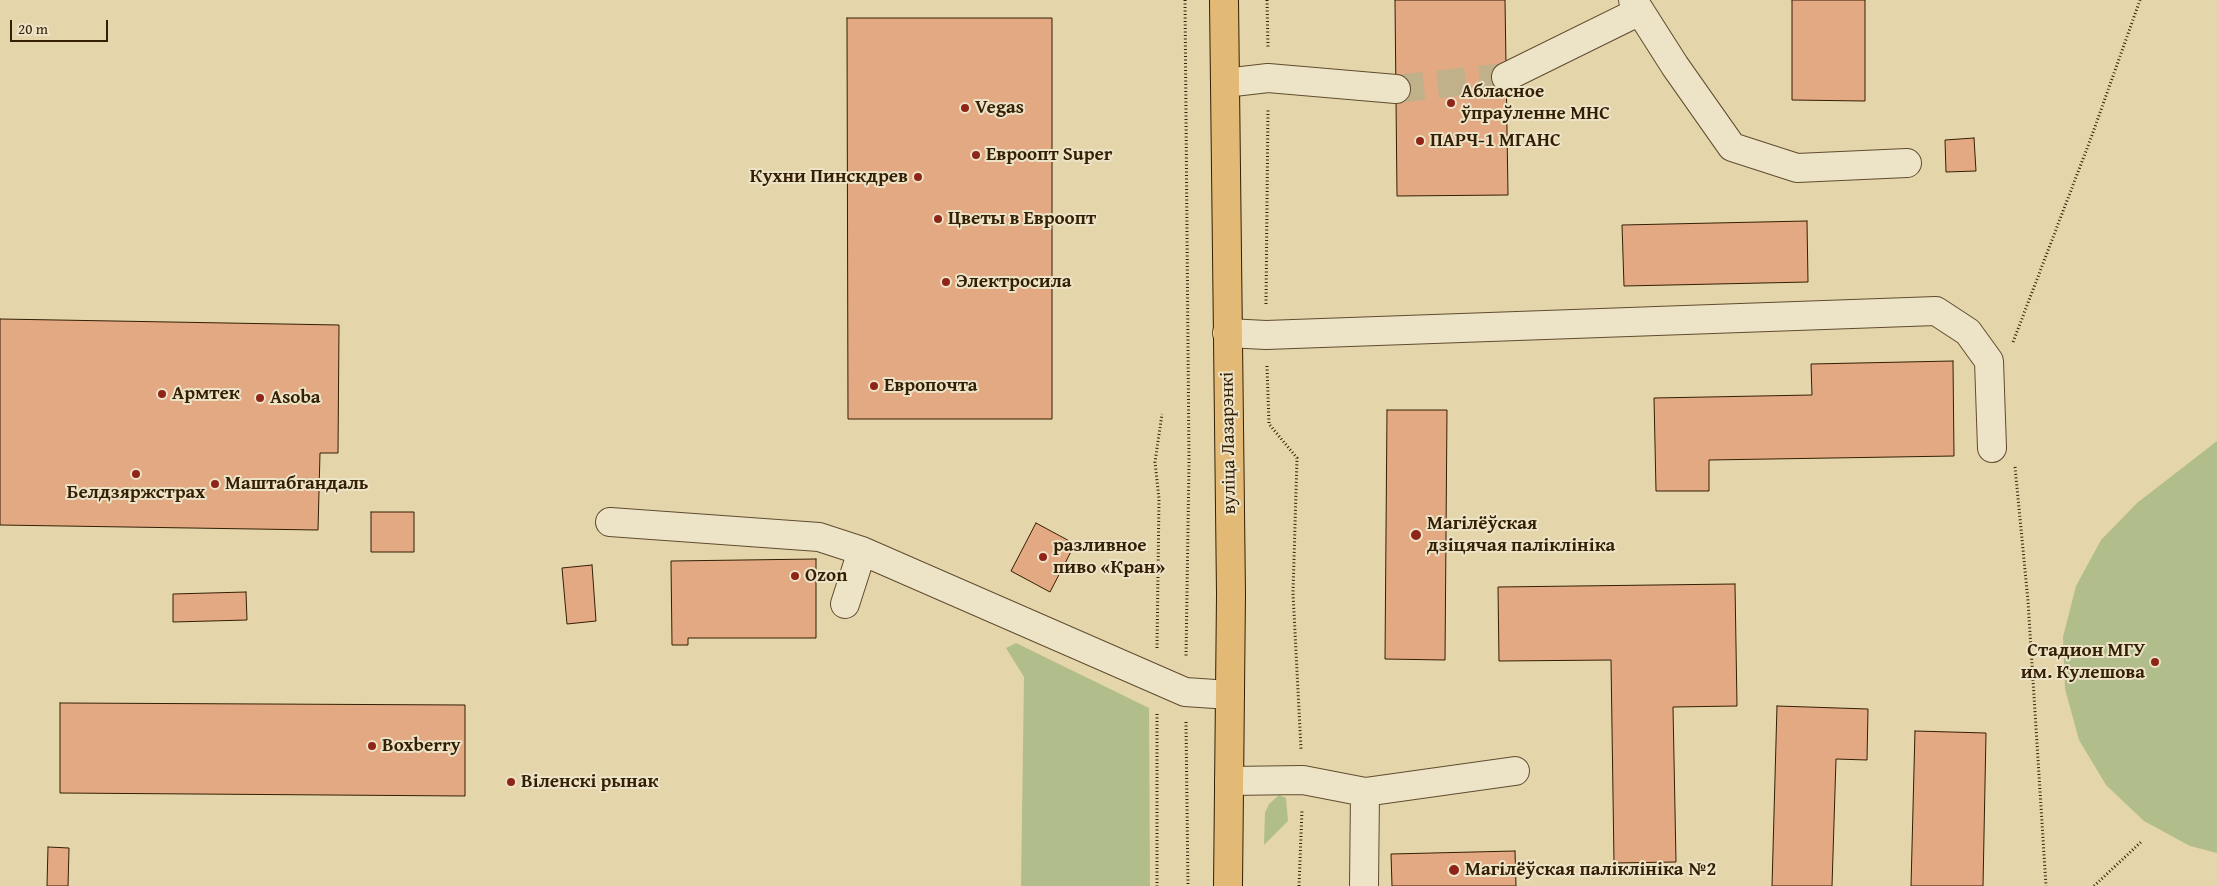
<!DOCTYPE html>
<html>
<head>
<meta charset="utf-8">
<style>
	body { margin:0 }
	#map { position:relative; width:2217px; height:886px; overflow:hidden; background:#e4d5ab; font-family:"Gentium Book Plus",serif }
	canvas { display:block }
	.scale { position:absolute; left:10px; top:20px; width:98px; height:22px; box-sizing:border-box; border:2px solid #341f04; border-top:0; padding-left:6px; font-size:15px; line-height:18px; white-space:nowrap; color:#341f04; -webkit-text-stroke:4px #ede4c8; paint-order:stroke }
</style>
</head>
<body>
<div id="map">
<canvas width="2217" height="886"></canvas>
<div class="scale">20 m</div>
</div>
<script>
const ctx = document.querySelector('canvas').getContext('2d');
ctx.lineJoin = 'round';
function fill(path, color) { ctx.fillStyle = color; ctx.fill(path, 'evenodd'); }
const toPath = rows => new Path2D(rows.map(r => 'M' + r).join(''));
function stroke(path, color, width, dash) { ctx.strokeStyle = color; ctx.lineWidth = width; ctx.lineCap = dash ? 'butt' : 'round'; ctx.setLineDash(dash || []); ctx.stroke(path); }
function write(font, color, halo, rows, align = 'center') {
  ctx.font = font + ' "Gentium Book Plus",serif'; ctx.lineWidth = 4; ctx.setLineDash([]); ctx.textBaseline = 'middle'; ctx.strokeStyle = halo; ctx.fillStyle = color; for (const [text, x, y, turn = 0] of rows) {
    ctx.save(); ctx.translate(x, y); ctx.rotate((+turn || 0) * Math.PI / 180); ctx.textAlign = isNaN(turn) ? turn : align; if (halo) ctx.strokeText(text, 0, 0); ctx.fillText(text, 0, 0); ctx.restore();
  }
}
fill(toPath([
	[2217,441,2217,853,2190,846,2144,821,2106,785,2079,740,2065,689,2063,637,2076,586,2101,540,2137,503],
	[1016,643,1149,708,1150,886,1021,886,1024,677,1006,648],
	[1279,795,1286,798,1288,821,1264,845,1265,813,1269,804]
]), '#b1be8b');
const building = toPath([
	[1395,0,1505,0,1508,195,1397,196,1395,0],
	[1792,0,1865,0,1865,101,1792,100,1792,0],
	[847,18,1052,18,1052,419,848,419,847,18],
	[1974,138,1976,171,1946,172,1945,140,1974,138],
	[1807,221,1808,282,1624,286,1622,225,1807,221],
	[0,319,339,325,338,453,320,453,318,530,0,525,0,319],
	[1953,361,1954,456,1709,460,1709,491,1656,491,1654,398,1812,395,1811,364,1953,361],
	[1387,410,1447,410,1445,660,1385,659,1387,410],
	[371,512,414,512,414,552,371,552,371,512],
	[1036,523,1075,544,1050,592,1011,571,1036,523],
	[816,559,816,638,688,638,688,645,672,645,671,561,816,559],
	[592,565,596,621,567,624,562,568,592,565],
	[1735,584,1737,706,1673,707,1676,862,1614,863,1611,660,1499,661,1498,587,1735,584],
	[246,592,247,620,173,622,173,594,246,592],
	[60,703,465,705,465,796,60,793,60,703],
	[1777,706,1868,709,1867,760,1836,759,1832,886,1772,886,1777,706],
	[1915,731,1986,733,1983,886,1911,886,1915,731],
	[48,847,69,848,68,886,47,886,48,847],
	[1515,851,1516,886,1392,886,1391,854,1515,851]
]);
fill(building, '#e3a982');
stroke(building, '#341f04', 1);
stroke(toPath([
	[1396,89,1506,77]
]), '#c1b18a', 28, [28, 14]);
const minor = toPath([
	[1633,0,1675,66,1732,147,1797,168,1907,163],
	[1506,77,1640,11],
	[1225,83,1268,78,1396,89],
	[1227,333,1266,335,1936,311,1968,332,1989,361,1992,448],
	[610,522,819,537,862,551,1185,692,1230,695],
	[845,604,862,551],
	[1229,781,1303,780,1365,792,1515,771],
	[1364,886,1365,792]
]);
const major = toPath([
	[1224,0,1231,594,1228,886]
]);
stroke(minor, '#604c2e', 30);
stroke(major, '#341f04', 30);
stroke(toPath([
	[1185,0,1189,462,1186,658],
	[1267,0,1268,47],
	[1266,304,1268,108],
	[2013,342,2091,138,2140,0],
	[1267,366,1269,424,1297,458,1293,593,1301,749],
	[2015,467,2028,601,2046,886],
	[1157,648,1159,499,1155,462,1162,414],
	[1157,714,1157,886],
	[1186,722,1188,886],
	[1299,886,1302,810],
	[2094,886,2141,842]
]), '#341f04', 3, [1, 2.5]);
stroke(minor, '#ede4c8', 28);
stroke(major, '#e2ba76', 28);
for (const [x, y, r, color] of [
	[1451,103,5,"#8f2418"],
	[965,108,5,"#8f2418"],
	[1420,141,5,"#8f2418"],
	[976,155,5,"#8f2418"],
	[918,177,5,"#8f2418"],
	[938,219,5,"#8f2418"],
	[946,282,5,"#8f2418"],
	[874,386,5,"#8f2418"],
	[162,394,5,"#8f2418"],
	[260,398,5,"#8f2418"],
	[136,474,5,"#8f2418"],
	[215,484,5,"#8f2418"],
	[1416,535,6,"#8f2418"],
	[1043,557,5,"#8f2418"],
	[795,576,5,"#8f2418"],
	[2155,662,5,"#8f2418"],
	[372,746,5,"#8f2418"],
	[511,782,5,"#8f2418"],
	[1454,870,6,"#8f2418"]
]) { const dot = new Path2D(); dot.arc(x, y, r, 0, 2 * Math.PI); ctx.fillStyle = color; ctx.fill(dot); stroke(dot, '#ede4c8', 2); }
write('bold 19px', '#341f04', '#ede4c8', [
	["Абласное",1461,92],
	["ўпраўленне МНС",1461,114],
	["Vegas",975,108],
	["ПАРЧ-1 МГАНС",1430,141],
	["Евроопт Super",986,155],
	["Кухни Пинскдрев",908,177,"right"],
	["Цветы в Евроопт",948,219],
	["Электросила",956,282],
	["Европочта",884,386],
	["Армтек",172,394],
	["Asoba",270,398],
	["Маштабгандаль",225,484],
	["Белдзяржстрах",136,493,"center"],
	["Магілёўская",1427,524],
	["дзіцячая паліклініка",1427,546],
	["разливное",1053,546],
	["пиво «Кран»",1053,568],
	["Ozon",805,576],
	["Стадион МГУ",2145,651,"right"],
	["им. Кулешова",2145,673,"right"],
	["Boxberry",382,746],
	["Віленскі рынак",521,782],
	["Магілёўская паліклініка №2",1465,870]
], 'left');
write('19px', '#341f04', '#ede4c8', [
	["вуліца Лазарэнкі",1229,443,-91]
]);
</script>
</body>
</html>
